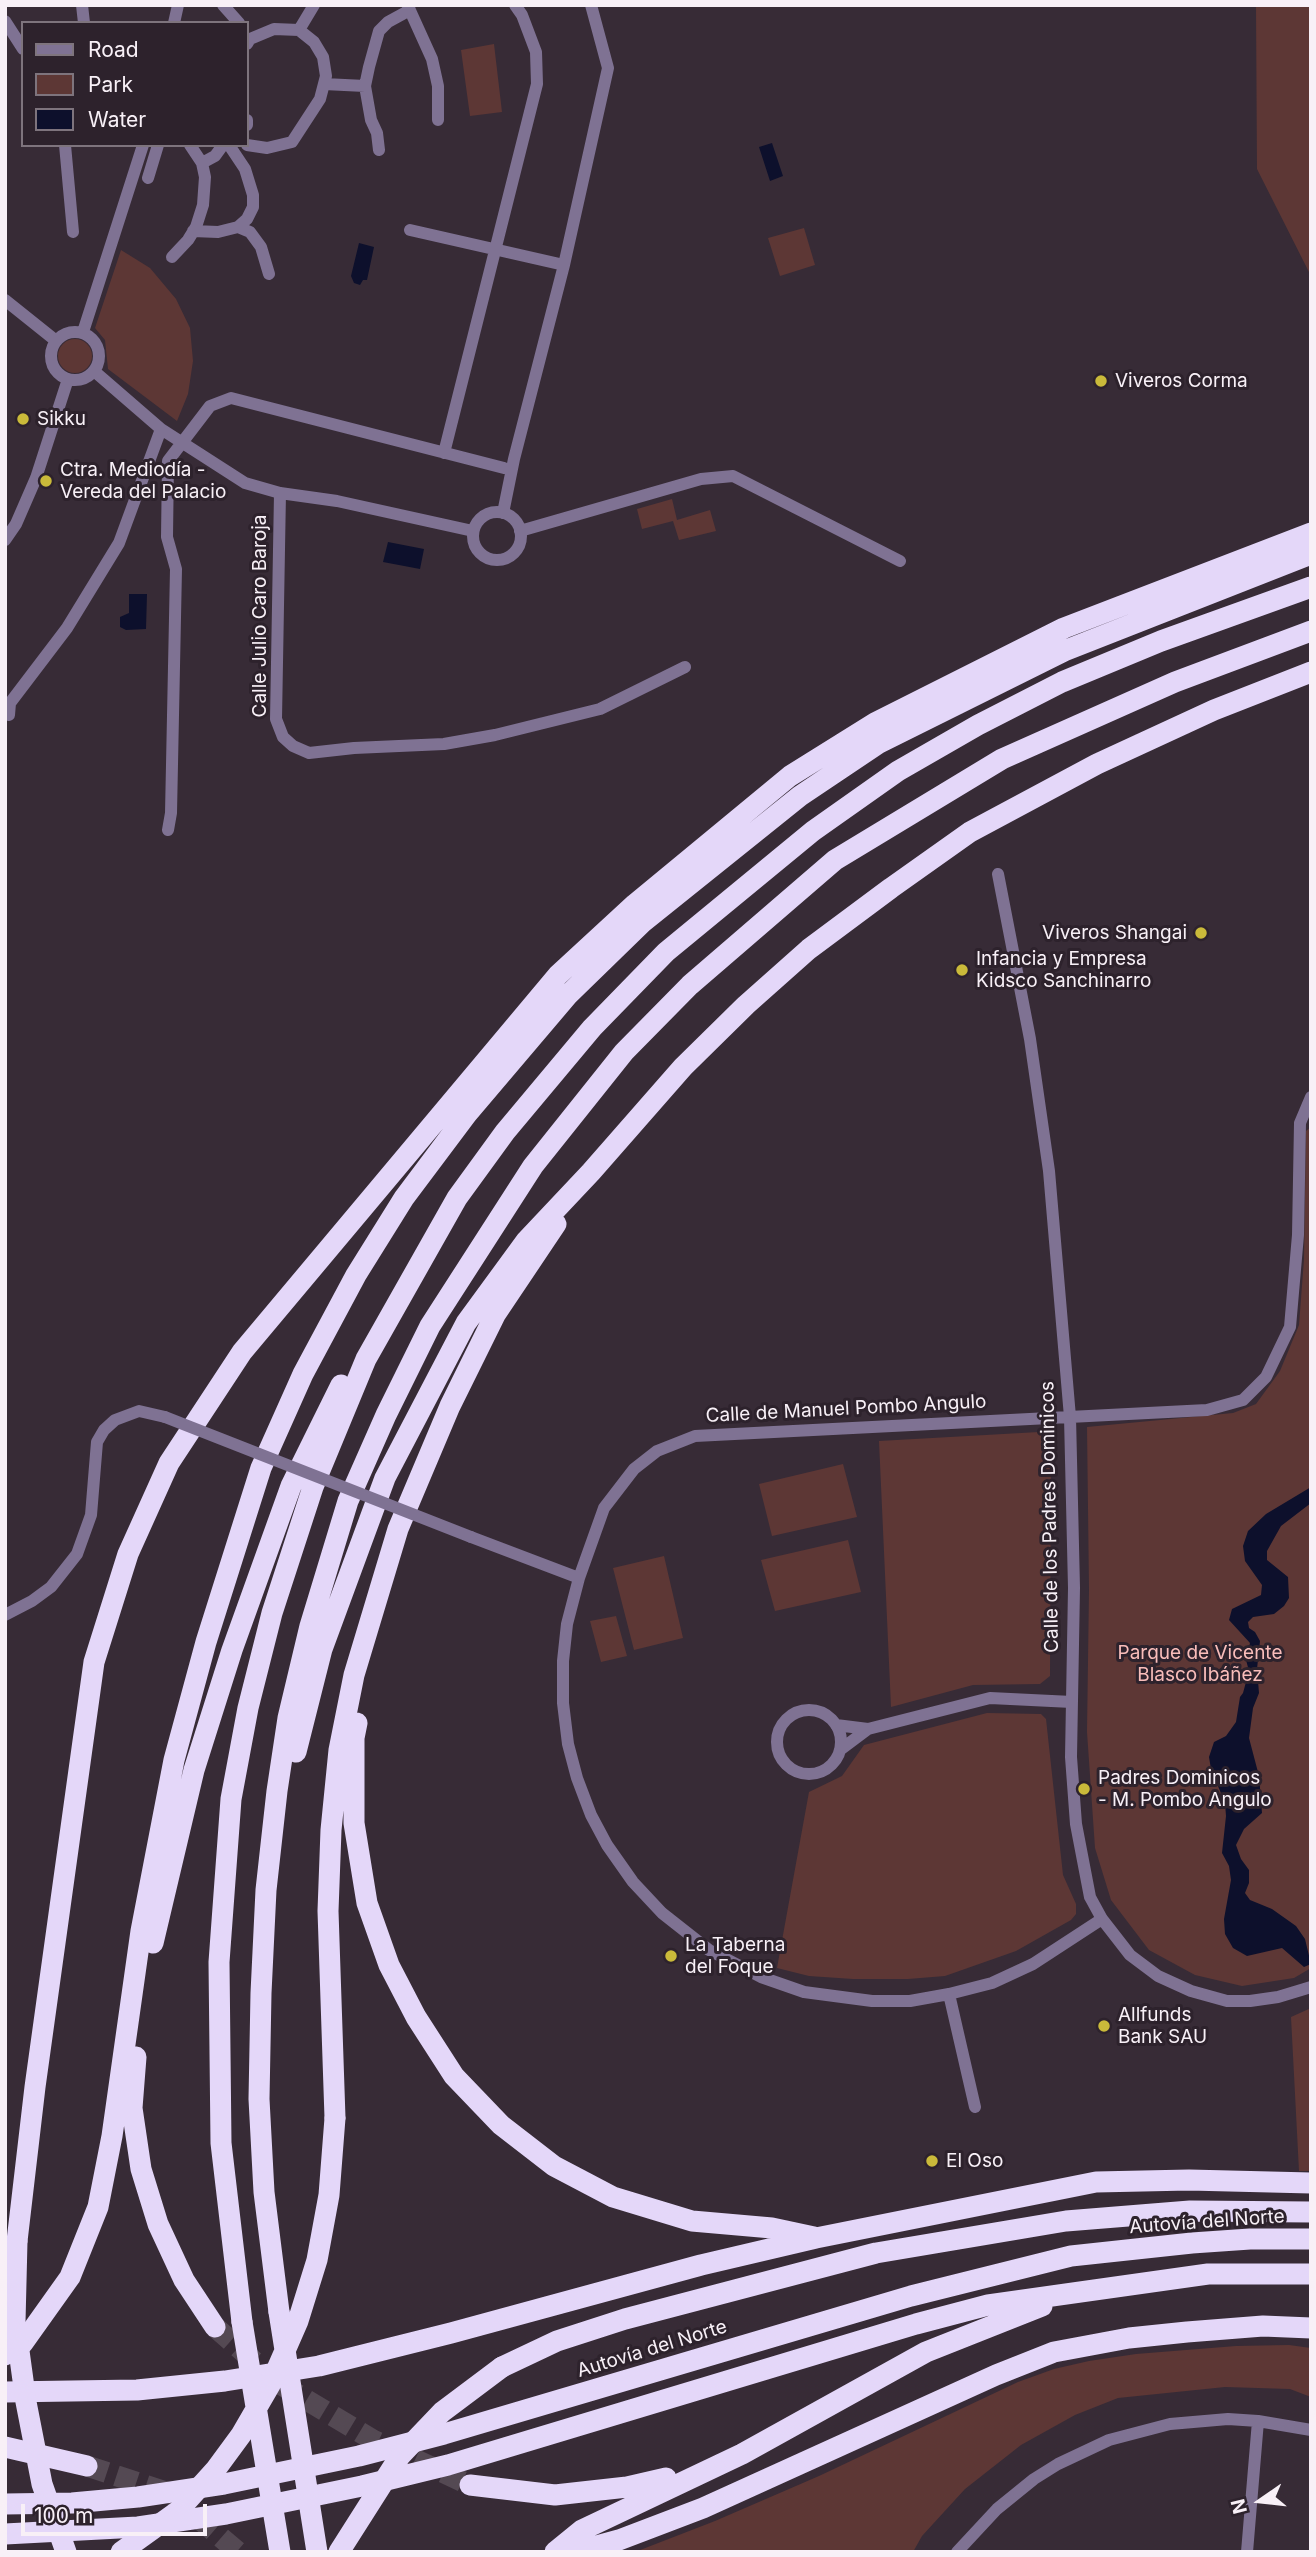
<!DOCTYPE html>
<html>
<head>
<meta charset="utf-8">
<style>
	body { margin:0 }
	#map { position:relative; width:1316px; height:2557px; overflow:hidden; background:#372b36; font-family:Inter,sans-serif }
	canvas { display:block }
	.frame { position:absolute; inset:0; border:7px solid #f8f0f7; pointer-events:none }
	.legend { position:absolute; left:21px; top:21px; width:228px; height:126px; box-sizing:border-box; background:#2d222c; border:2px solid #7e747d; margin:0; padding:9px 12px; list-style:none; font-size:21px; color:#f8f0f7 }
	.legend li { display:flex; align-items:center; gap:14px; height:35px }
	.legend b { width:35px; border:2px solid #7e747d }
	.north { position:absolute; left:1225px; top:2466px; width:70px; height:70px; -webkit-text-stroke:5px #2d222c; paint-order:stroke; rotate:256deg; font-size:19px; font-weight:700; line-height:28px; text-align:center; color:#f8f0f7 }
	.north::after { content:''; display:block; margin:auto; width:24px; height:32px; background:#f8f0f7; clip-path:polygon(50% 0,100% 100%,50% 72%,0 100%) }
	.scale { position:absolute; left:21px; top:2504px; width:186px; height:32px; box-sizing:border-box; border:4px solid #f8f0f7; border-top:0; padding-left:9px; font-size:21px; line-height:24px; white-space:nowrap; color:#f8f0f7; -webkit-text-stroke:5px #2d222c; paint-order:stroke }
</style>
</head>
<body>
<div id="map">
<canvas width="1316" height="2557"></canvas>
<div class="frame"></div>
<ul class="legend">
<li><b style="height:9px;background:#7f7293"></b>Road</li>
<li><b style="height:19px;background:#5d3735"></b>Park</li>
<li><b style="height:19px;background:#0d102c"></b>Water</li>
</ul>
<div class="north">N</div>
<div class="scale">100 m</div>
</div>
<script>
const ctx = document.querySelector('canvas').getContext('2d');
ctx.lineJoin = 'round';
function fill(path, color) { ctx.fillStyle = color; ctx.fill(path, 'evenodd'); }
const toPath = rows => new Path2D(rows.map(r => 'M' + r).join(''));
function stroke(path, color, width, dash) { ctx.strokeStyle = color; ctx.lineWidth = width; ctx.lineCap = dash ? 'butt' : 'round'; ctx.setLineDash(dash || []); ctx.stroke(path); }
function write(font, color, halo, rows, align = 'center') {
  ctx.font = font + ' Inter,sans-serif'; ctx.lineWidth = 6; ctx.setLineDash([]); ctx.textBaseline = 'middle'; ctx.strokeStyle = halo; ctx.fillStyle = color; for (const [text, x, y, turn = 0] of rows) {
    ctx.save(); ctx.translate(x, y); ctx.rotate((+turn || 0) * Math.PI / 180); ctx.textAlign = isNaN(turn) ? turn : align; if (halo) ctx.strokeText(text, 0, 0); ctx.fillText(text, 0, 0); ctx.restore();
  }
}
fill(toPath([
	[1256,5,1311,5,1311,276,1257,169],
	[494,44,502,112,470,116,461,50],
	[804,228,815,265,780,276,768,238],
	[121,250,150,268,176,299,190,328,193,361,188,394,177,421,108,369,105,340,95,328],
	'58 356a17 17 0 1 1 34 0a17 17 0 1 1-34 0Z',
	[672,499,677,520,710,510,716,531,679,540,673,521,642,529,637,509],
	[1311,1127,1311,1968,1294,1978,1242,1986,1195,1975,1149,1950,1111,1900,1095,1848,1087,1732,1089,1590,1087,1427,1233,1413,1256,1404,1280,1371,1299,1325,1304,1259,1306,1131],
	[1039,1432,1051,1438,1050,1676,1040,1684,973,1685,891,1707,879,1441],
	[843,1464,857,1517,772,1536,759,1484],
	[848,1540,861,1592,775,1611,761,1560],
	[664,1556,683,1638,634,1650,613,1568],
	[616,1616,627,1656,601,1662,590,1621],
	[987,1713,1041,1714,1046,1719,1063,1875,1076,1904,1076,1914,1071,1920,1016,1951,945,1976,908,1979,853,1979,809,1976,777,1968,809,1792,842,1776,864,1745],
	[1311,2008,1311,2171,1299,2171,1291,2017],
	[1289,2345,1311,2348,1311,2397,1290,2389,1225,2387,1118,2398,1075,2415,1021,2445,965,2489,922,2536,913,2552,635,2552,715,2521,819,2476,1018,2382,1054,2369,1089,2361,1136,2354,1236,2346]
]), '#5d3735');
fill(toPath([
	[772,143,783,176,770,181,759,147],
	[359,243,374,247,367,280,363,280,360,285,354,283,351,276],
	[388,542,424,549,420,569,383,562],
	[129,594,147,594,146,629,126,630,120,627,120,617,129,613],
	[1311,1487,1311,1503,1281,1526,1267,1551,1267,1560,1288,1577,1289,1598,1284,1606,1274,1614,1253,1617,1248,1622,1249,1628,1255,1632,1260,1641,1257,1669,1259,1693,1253,1708,1249,1738,1259,1776,1262,1813,1244,1829,1236,1845,1241,1859,1249,1870,1249,1883,1245,1893,1250,1900,1272,1909,1296,1926,1305,1939,1311,1964,1304,1967,1282,1948,1247,1956,1233,1948,1225,1934,1224,1919,1231,1880,1229,1866,1222,1853,1226,1816,1225,1803,1211,1769,1209,1757,1214,1742,1226,1736,1236,1722,1240,1697,1243,1693,1249,1671,1246,1660,1250,1643,1229,1620,1232,1609,1261,1595,1262,1585,1245,1561,1243,1546,1248,1531,1266,1514]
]), '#0d102c');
stroke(toPath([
	[215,2327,256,2363],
	[280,2384,373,2440,470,2485],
	[87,2466,169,2493,238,2552]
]), '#544953', 21, [21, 10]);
stroke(toPath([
	[82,5,84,23],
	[223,5,239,23],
	[408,6,432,59,438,86,438,120],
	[5,21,23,49],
	[174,23,178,5],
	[299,30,314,5],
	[247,44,250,39,274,29,299,30,314,42,323,57,326,76,320,99,292,142,267,148,247,145],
	[324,84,365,86],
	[247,120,247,125],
	[65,145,73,232],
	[229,145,245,169,253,195,253,207,247,219,238,227],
	[379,150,377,133,371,120,365,86,369,67,379,31,388,22,410,10],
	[202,163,215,156,223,145],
	[148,178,158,145],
	[410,230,564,265],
	[193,231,218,232,238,227,250,232,261,247,269,274],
	[172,257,188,240,196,227,203,205,205,177,202,163,190,145],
	[5,300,55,340],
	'51 356a24 24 0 1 1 48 0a24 24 0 1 1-48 0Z',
	[83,332,143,145],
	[94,371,161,429,245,483,280,493,337,501,473,531],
	[444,453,537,84,536,52,522,15,515,5],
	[280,493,276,719,283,737,293,746,309,753,354,748,444,744,495,735,600,709,685,667],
	'473 536a24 24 0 1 1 48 0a24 24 0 1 1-48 0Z',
	[503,513,514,459,564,265,608,68,591,5],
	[520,531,701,479,733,476,900,561],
	[5,540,16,524,36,478,68,379],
	[9,715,10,703,67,628,119,543,161,429],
	[168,830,171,813,176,569,167,537,168,461,210,406,231,398,504,468],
	[998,874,1030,1039,1049,1171,1070,1417,1074,1588,1071,1757,1076,1824,1090,1897,1102,1919,1130,1955,1158,1976,1191,1991,1227,2001,1250,2001,1278,1997,1311,1987],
	[471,1537,579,1578],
	[5,1615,32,1601,51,1587,77,1554,91,1515,97,1442,104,1430,115,1420,139,1411,165,1417],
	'777 1742a32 32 0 1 1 64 0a32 32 0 1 1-64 0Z',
	[836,1725,868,1729,990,1698,1072,1702],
	[840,1750,868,1729],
	[1102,1919,1033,1964,992,1983,949,1994,910,2001,872,2001,804,1992,761,1977,709,1950,662,1913,633,1882,607,1845,591,1815,577,1778,568,1744,563,1703,563,1661,567,1624,579,1578,604,1508,634,1469,657,1451,695,1436,1207,1410,1243,1400,1266,1377,1290,1327,1298,1235,1300,1123,1311,1097],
	[949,1994,975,2107],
	[957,2552,997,2509,1034,2479,1058,2464,1109,2440,1170,2424,1228,2419,1258,2421,1311,2430],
	[1247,2552,1258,2421]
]), '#7f7293', 12);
stroke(toPath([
	[357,1723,354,1738,354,1823,367,1903,389,1965,416,2017,454,2076,501,2125,554,2166,613,2197,692,2221,772,2228,814,2237],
	[296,1752,322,1649,385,1478,466,1323,526,1241,591,1172,683,1067,746,1005,809,949,891,888,970,832,1097,764,1214,710,1311,672],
	[153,1943,194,1770,232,1650,291,1486,341,1385],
	[136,2057,132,2108,141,2169,158,2224,184,2280,215,2327],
	[335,2118,328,1911,331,1830,339,1750,354,1675,398,1529,450,1406,495,1315,556,1224],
	[17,2241,35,2087,94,1662,128,1554,169,1463,242,1352,558,975,635,904,790,776,875,723,1064,628,1311,533],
	[279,2312,264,2192,259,2099,261,1993,266,1890,277,1791,288,1718,310,1626,348,1501,386,1415,430,1326,533,1166,624,1052,690,985,835,860,1002,759,1175,682,1311,631],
	[242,2322,221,2143,219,1962,231,1799,248,1708,272,1613,313,1487,366,1359,457,1198,505,1132,592,1028,666,952,813,831,898,771,978,725,1062,682,1161,641,1311,587],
	[5,2355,23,2343,70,2277,98,2207,112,2136,141,1931,174,1760,206,1642,261,1468,303,1374,356,1275,404,1198,467,1114,568,995,643,922,800,796,879,743,1064,651,1311,554],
	[502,2367,557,2341,625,2319,876,2253,1066,2221,1190,2211,1311,2212],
	[5,2392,137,2390,225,2381,319,2366,451,2333,701,2265,816,2238,1096,2182,1189,2180,1311,2183],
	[5,2447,87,2466],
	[470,2485,555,2495,627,2487,666,2478],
	[5,2504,72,2503,138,2497,224,2484,359,2456,444,2434,911,2296,1071,2256,1192,2243,1250,2239,1311,2239],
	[5,2534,138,2527,226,2514,362,2486,448,2465,916,2324,988,2305,1208,2274,1311,2274],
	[555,2552,582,2530,742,2454,926,2352,1042,2306],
	[575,2552,619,2540,703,2508,996,2375,1054,2352,1129,2338,1187,2332,1263,2326,1311,2328]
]), '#e4d7f9', 21);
stroke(toPath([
	[165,1417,471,1537]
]), '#7f7293', 12);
stroke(toPath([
	[17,2241,15,2322,26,2402,42,2484,66,2552],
	[279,2312,317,2552],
	[242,2322,280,2552],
	[121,2552,178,2511,216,2469,241,2435,270,2385,298,2321,317,2260,329,2195,335,2118],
	[339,2552,400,2456,442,2412,502,2367]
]), '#e4d7f9', 21);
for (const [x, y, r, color] of [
	[1101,381,7,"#caba3a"],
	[23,419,7,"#caba3a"],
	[46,481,7,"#caba3a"],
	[1201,933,7,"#caba3a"],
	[962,970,7,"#caba3a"],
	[1084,1789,7,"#caba3a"],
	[671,1956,7,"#caba3a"],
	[1104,2026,7,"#caba3a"],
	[932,2161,7,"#caba3a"]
]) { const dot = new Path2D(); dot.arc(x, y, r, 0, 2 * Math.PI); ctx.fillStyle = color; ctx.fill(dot); stroke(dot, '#2d222c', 2.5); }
write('19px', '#f8f0f7', '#2d222c', [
	["Viveros Corma",1115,381],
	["Sikku",37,419],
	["Ctra. Mediodía -",60,470],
	["Vereda del Palacio",60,492],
	["Viveros Shangai",1187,933,"right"],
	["Infancia y Empresa",976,959],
	["Kidsco Sanchinarro",976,981],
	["Padres Dominicos",1098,1778],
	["- M. Pombo Angulo",1098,1800],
	["La Taberna",685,1945],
	["del Foque",685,1967],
	["Allfunds",1118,2015],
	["Bank SAU",1118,2037],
	["El Oso",946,2161]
], 'left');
write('19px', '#f8f0f7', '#2d222c', [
	["Calle Julio Caro Baroja",260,616,-90],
	["Calle de Manuel Pombo Angulo",846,1409,-3],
	["Calle de los Padres Dominicos",1050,1517,-91],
	["Autovía del Norte",1207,2222,-4],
	["Autovía del Norte",652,2349,-17]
]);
write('19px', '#f9bdba', '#2d222c', [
	["Parque de Vicente",1200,1653],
	["Blasco Ibáñez",1200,1675]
]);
</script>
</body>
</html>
